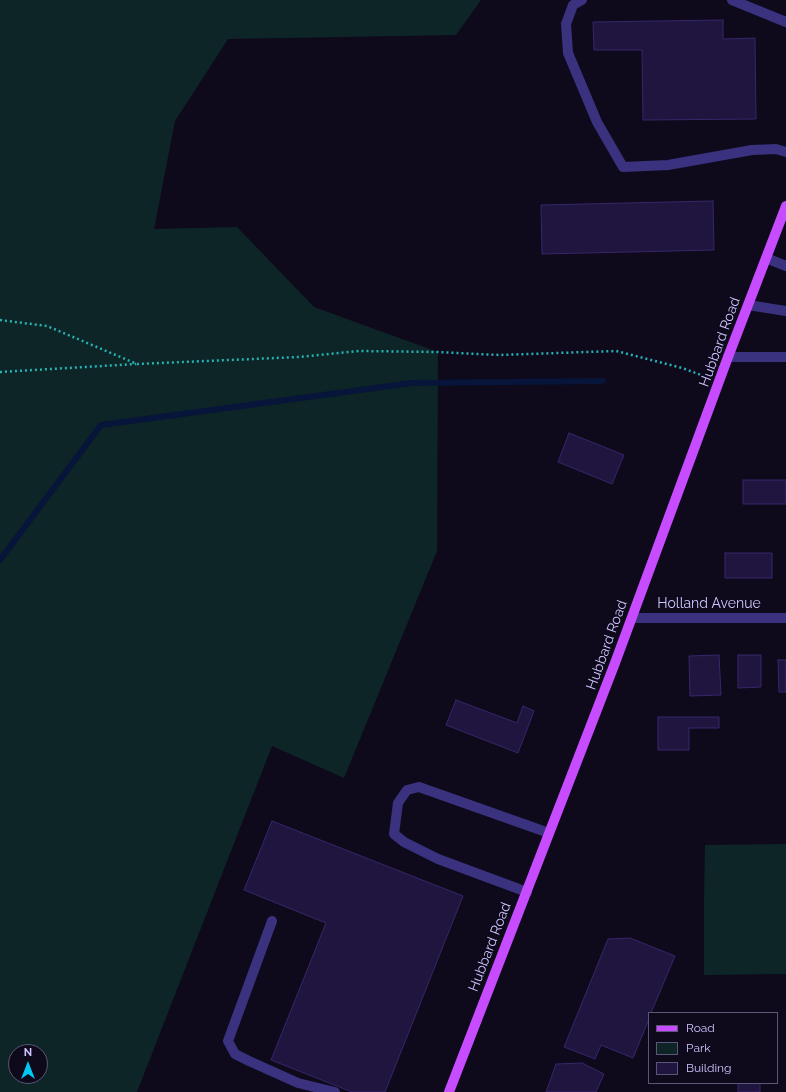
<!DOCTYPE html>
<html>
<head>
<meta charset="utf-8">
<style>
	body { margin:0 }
	#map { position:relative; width:786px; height:1092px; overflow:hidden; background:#0e0a1c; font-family:Raleway,sans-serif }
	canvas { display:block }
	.legend { position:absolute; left:648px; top:1012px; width:130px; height:72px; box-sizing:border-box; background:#0e0a1c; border:1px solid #5b5577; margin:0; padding:5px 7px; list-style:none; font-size:12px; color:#cfc5ff }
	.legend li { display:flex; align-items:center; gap:8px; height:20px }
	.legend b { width:20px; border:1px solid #5b5577 }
	.north { position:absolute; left:8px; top:1044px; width:40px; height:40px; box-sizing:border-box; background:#0e0a1c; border:1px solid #5b5577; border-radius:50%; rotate:0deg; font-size:11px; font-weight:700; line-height:16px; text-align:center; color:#cfc5ff }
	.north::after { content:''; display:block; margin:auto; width:14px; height:18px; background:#00c8f0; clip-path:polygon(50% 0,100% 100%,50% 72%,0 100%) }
</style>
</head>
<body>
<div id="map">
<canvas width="786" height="1092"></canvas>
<ul class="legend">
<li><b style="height:5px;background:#c84cff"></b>Road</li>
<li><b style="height:11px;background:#0d2526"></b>Park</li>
<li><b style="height:11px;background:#20153e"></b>Building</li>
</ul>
<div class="north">N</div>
</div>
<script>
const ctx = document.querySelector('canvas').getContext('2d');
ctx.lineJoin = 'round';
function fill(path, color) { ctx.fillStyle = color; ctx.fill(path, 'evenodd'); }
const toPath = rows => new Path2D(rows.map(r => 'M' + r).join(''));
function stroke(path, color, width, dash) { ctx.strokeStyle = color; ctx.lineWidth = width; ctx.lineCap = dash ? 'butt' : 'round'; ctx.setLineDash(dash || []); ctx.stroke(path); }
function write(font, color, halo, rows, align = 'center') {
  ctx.font = font + ' Raleway,sans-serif'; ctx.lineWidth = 3.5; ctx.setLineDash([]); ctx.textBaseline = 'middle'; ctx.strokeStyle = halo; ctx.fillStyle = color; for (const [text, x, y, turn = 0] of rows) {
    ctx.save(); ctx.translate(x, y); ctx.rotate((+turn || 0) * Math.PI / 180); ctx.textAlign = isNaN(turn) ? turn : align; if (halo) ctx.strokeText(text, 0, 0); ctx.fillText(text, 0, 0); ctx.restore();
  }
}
fill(toPath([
	[0,0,481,0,456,35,228,39,175,121,154,229,237,227,314,307,438,352,437,551,344,778,272,746,137,1092,0,1092],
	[16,1052,40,1052,40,1076,16,1076],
	[786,844,786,974,704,975,704,900,705,845]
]), '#0d2526');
stroke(toPath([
	[0,560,101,425,412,383,603,381]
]), '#061539', 6);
const building = toPath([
	[723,20,723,39,755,38,756,119,643,120,642,50,594,50,593,22,723,20],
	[713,201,714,250,542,254,541,205,713,201],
	[569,433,624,455,612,484,558,462,569,433],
	[743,480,786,480,786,504,743,504,743,480],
	[725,553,772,553,772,578,725,578,725,553],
	[719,655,721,695,690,696,689,656,719,655],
	[738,655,761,655,761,687,738,688,738,655],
	[778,660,786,660,786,692,779,692,778,660],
	[456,700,517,723,523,706,534,711,518,753,446,725,456,700],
	[658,717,719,717,719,728,689,728,689,750,658,750,658,717],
	[272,821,463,896,385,1092,352,1092,271,1060,326,923,244,890,272,821],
	[630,938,675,956,651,1013,649,1013,649,1019,633,1058,601,1045,595,1059,564,1047,608,939,630,938],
	[582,1063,604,1074,596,1092,546,1092,556,1064,582,1063],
	[738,1083,760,1083,760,1092,738,1092,738,1083]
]);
fill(building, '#20153e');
stroke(building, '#38266b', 1);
stroke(toPath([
	[0,320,47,326,137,364,299,357,359,351,438,352,499,355,616,351,682,368,704,376],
	[0,372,136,364]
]), '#26b1b2', 2.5, [2, 3]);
stroke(toPath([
	[582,0,573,5,566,24,568,53,597,122,623,167,668,165,752,150,776,149,786,152],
	[732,0,786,22],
	[766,258,786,266],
	[748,305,786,311],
	[527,892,438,859,404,842,394,834,398,803,407,790,419,787,549,833],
	[272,921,228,1041,235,1054,249,1061,298,1083,335,1092]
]), '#3a327e', 10);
stroke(toPath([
	[728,357,786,357],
	[632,618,786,618]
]), '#3a327e', 10);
stroke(toPath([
	[449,1092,615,663,728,357,786,206]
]), '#c84cff', 10);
write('14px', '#cfc5ff', '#0e0a1c', [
	["Hubbard Road",720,342,-70],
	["Holland Avenue",709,604],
	["Hubbard Road",607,645,-70],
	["Hubbard Road",490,947,-69]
]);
</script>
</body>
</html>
